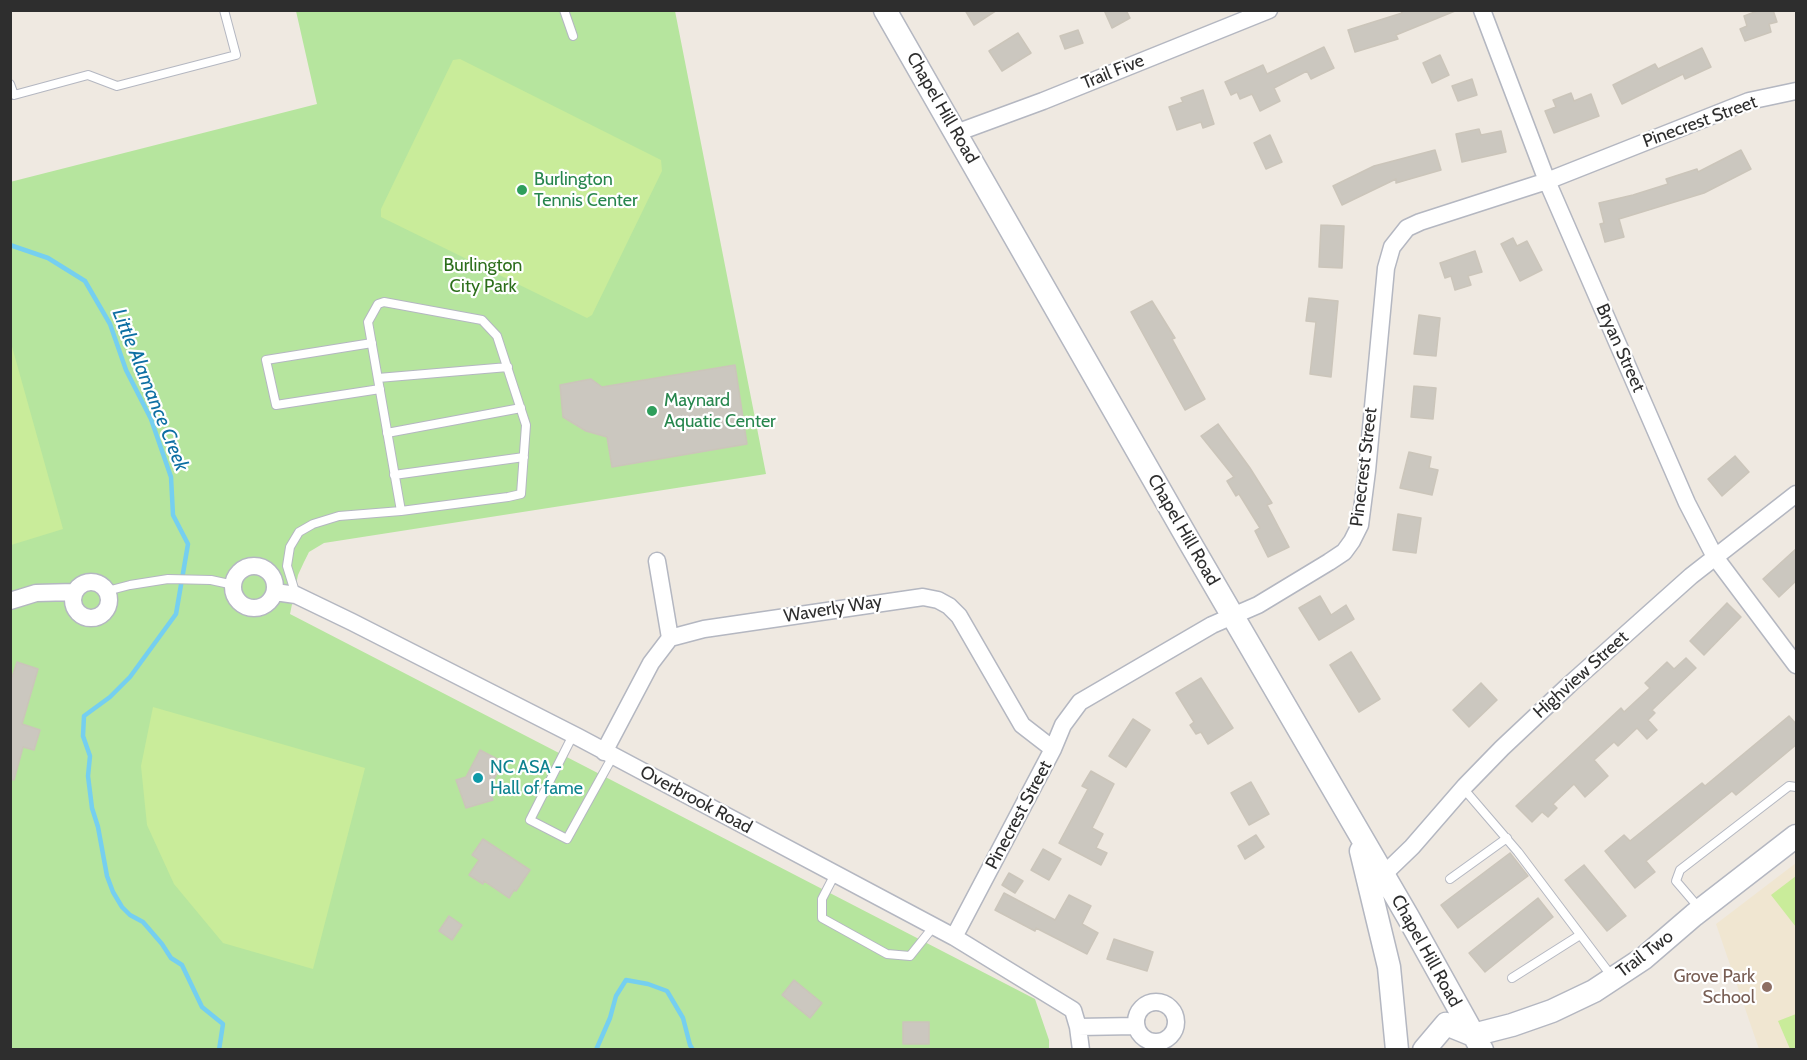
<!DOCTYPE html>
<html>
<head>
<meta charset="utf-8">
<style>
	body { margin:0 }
	#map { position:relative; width:1807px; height:1060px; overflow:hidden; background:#efe9e1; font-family:Cabin,sans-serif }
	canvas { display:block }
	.frame { position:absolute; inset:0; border:12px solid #2e2e2e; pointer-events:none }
</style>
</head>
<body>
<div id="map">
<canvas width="1807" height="1060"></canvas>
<div class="frame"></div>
</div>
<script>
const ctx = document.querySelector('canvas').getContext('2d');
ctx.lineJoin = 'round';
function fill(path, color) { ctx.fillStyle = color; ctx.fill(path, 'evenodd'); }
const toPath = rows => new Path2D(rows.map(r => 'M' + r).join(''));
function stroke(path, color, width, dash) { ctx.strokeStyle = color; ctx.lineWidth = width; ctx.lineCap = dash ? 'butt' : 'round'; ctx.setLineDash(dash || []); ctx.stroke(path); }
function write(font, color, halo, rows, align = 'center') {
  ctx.font = font + ' Cabin,sans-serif'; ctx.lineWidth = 4.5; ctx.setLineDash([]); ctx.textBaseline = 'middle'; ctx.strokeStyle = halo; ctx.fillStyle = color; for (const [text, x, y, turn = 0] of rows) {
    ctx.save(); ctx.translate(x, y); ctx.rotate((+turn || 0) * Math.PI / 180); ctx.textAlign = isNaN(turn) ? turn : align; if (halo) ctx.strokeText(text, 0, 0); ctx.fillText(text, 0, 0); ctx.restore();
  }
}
fill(toPath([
	[1796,863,1796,1049,1759,1049,1716,924]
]), '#f0e6d1');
fill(toPath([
	[296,11,675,11,766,474,324,543,309,552,304,562,298,575,290,614,1035,999,1049,1040,1049,1049,11,1049,10,182,317,104]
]), '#b6e59e');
fill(toPath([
	[460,59,661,160,662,171,592,315,587,318,381,217,381,209,453,60],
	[11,343,63,529,11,545,10,545],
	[153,707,365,768,313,969,223,943,174,884,147,825,141,766],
	[1796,876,1796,927,1771,895],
	[1796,1014,1796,1049,1790,1049,1778,1021]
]), '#c9ec9a');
stroke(toPath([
	[10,245,48,258,85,281,110,324,126,370,151,419,171,477,173,515,188,544,176,614,130,677,110,697,84,716,83,736,90,756,88,776,92,808,98,827,107,876,113,892,122,907,130,915,143,922,162,944,171,958,182,965,202,1007,223,1024,219,1050],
	[596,1050,610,1018,616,996,626,980,648,984,667,991,683,1018,690,1045,693,1050]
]), '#75cff0', 4.5);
const building = toPath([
	[965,10,997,10,974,25,965,10],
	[1104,10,1126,10,1130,18,1112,28,1104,10],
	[1401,10,1455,11,1396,35,1398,39,1355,52,1348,30,1402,13,1401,10],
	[1760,10,1773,10,1777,22,1769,24,1771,32,1745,41,1740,29,1747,26,1744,16,1760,10],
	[1078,30,1083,43,1065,49,1060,36,1078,30],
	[1018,33,1031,53,1002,71,989,51,1018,33],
	[1324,47,1334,68,1311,79,1307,71,1274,88,1280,101,1260,111,1252,94,1240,99,1237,92,1231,95,1225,82,1263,65,1267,74,1324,47],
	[1702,48,1711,67,1685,79,1683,74,1622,104,1613,85,1655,64,1658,69,1702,48],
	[1440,55,1449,75,1432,83,1423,63,1440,55],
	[1472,79,1477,95,1458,101,1452,86,1472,79],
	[1203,90,1214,124,1203,128,1201,122,1177,130,1169,107,1183,102,1181,98,1203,90],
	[1571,93,1574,101,1591,94,1599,116,1554,133,1545,111,1556,107,1553,100,1571,93],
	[1479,129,1481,135,1501,131,1506,152,1462,162,1456,134,1479,129],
	[1270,135,1282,162,1266,169,1254,143,1270,135],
	[1435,150,1441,170,1396,183,1396,179,1342,205,1333,186,1374,166,1435,150],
	[1741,150,1751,169,1704,193,1619,219,1624,237,1605,242,1600,224,1604,223,1599,203,1633,195,1668,184,1666,179,1697,169,1698,172,1741,150],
	[1321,225,1344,226,1342,268,1319,267,1321,225],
	[1513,238,1517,246,1527,241,1542,270,1520,281,1501,244,1513,238],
	[1475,251,1482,272,1468,276,1471,285,1455,290,1451,276,1445,278,1440,263,1475,251],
	[1309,298,1338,301,1331,377,1310,374,1316,322,1306,321,1309,298],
	[1152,301,1175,338,1172,339,1205,399,1185,410,1131,312,1152,301],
	[1419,315,1440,318,1436,356,1414,354,1419,315],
	[735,365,747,444,612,467,607,437,586,431,563,417,560,385,591,379,602,387,735,365],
	[1414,386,1436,388,1433,419,1411,417,1414,386],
	[1218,424,1250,468,1272,503,1267,505,1289,547,1268,557,1255,531,1260,528,1239,494,1236,496,1227,481,1234,477,1201,436,1218,424],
	[1409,452,1431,457,1429,468,1438,470,1432,495,1400,488,1409,452],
	[1735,456,1749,472,1722,496,1708,479,1735,456],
	[1398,514,1421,518,1416,553,1393,550,1398,514],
	[1797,548,1797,580,1779,597,1763,579,1797,548],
	[1320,596,1331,615,1346,605,1354,619,1319,640,1299,608,1320,596],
	[1727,603,1741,617,1704,655,1690,641,1727,603],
	[1351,652,1380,699,1359,712,1330,665,1351,652],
	[1686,658,1696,668,1652,710,1655,713,1648,720,1657,730,1647,739,1637,728,1618,746,1614,742,1594,760,1608,776,1585,797,1574,784,1553,804,1557,808,1548,817,1542,812,1532,822,1516,806,1621,708,1624,712,1650,688,1645,683,1667,662,1674,669,1686,658],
	[17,662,38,669,22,724,40,730,34,750,23,747,14,780,10,779,10,683,17,662],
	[1201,678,1233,728,1208,744,1201,732,1196,734,1190,725,1194,722,1176,693,1201,678],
	[1481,683,1497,700,1469,727,1453,710,1481,683],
	[1789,716,1797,725,1797,744,1736,795,1732,791,1646,861,1655,872,1635,888,1605,851,1624,835,1630,841,1702,783,1705,786,1789,716],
	[1133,719,1150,730,1126,767,1109,756,1133,719],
	[480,750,503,762,489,789,493,800,466,808,456,780,466,777,480,750],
	[1091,771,1114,784,1092,828,1103,834,1096,848,1107,853,1101,865,1059,843,1088,789,1082,786,1091,771],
	[1251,782,1269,814,1249,825,1231,793,1251,782],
	[1256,835,1264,847,1245,859,1238,846,1256,835],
	[483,839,530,870,516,891,514,890,509,898,484,881,483,884,469,875,479,860,472,855,483,839],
	[1043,849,1061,859,1049,880,1031,870,1043,849],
	[1510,853,1528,876,1458,928,1441,905,1510,853],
	[1584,865,1626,916,1607,931,1565,880,1584,865],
	[1009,873,1023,881,1015,893,1002,885,1009,873],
	[1004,893,1055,920,1069,895,1091,906,1082,924,1098,933,1087,954,1036,928,1035,931,995,910,1004,893],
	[1538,898,1553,917,1485,972,1469,953,1538,898],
	[449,916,462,925,452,940,439,931,449,916],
	[1114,939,1153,952,1147,971,1107,959,1114,939],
	[794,980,822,1003,810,1018,782,995,794,980],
	[903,1022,929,1022,929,1044,903,1044,903,1022]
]);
fill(building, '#cbc7bf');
stroke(building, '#cbc5ba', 1.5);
const lane = toPath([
	[564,10,573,36],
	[10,84,14,95,88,75,117,86,236,55,224,10],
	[372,343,266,360,276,405,380,389],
	[378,378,508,367],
	[387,433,521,408],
	[394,475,524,457],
	[107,591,130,585,168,579,211,580,234,585],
	[296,595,287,566,290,547,299,532,313,524,339,516,401,511,508,497,521,494,526,425,497,336,482,320,384,302,378,304,368,322,401,511],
	[573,735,530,820,567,839,613,756],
	[1463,788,1518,852,1613,978],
	[835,874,822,899,822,918,887,954,910,956,934,926],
	[1450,879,1507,838],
	[1700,909,1676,881,1680,870,1789,786,1796,787],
	[1512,978,1580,935]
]);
const street = toPath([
	[1482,10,1547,181,1687,503,1715,557,1796,665],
	[956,133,1043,101,1269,10],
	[657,561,670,638],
	'233 587a21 21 0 1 1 42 0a21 21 0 1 1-42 0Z',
	'73 600a18 18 0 1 1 36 0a18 18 0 1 1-36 0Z',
	[275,592,296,595,352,622,578,737,954,937,1073,1010,1078,1027,1081,1050],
	[10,601,36,593,75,592],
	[604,752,651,663,670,638,704,629,923,597,938,600,949,606,959,616,1022,725,1053,749],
	[1383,875,1412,847,1465,786,1502,748,1569,685,1691,576,1796,494],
	[954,937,1053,749,1063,725,1080,702,1212,625,1258,605,1329,562,1344,552,1352,541,1360,525,1367,471,1386,268,1392,247,1407,228,1420,222,1547,181,1749,101,1796,91],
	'1136 1022a20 20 0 1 1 40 0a20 20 0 1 1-40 0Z',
	[1078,1027,1136,1026]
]);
const secondary = toPath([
	[885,10,1189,541,1408,917,1482,1050],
	[1361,851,1389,967,1397,1050],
	[1473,1035,1512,1025,1552,1011,1594,991,1644,958,1694,915,1796,836],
	[1424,1050,1446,1024,1473,1035]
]);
stroke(lane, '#b4b7c1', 10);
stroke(street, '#b4b7c1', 19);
stroke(secondary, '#b4b7c1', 25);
stroke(lane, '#fff', 8);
stroke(street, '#fff', 16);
stroke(secondary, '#fff', 22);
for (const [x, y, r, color] of [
	[522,190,6,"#2e9e5b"],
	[652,411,6,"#2e9e5b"],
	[478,778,6,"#0f9aa8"],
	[1767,987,6,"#8d6e63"]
]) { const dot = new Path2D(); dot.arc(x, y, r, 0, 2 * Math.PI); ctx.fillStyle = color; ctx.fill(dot); stroke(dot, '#fff', 2); }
write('18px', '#2e2e2e', '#fff', [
	["Trail Five",1113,72,-22],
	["Chapel Hill Road",942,108,60],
	["Pinecrest Street",1700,122,-20],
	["Bryan Street",1620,348,66],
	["Pinecrest Street",1364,467,-83],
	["Chapel Hill Road",1183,530,60],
	["Waverly Way",833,609,-9],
	["Highview Street",1581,675,-42],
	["Overbrook Road",696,800,28],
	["Pinecrest Street",1019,815,-62],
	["Chapel Hill Road",1426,951,61],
	["Trail Two",1645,954,-37]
]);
write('18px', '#27864d', '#fff', [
	["Burlington",534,180],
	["Tennis Center",534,201],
	["Maynard",664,401],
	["Aquatic Center",664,422]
], 'left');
write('18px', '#2c6e1b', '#fff', [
	["Burlington",483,266],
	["City Park",483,287]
]);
write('18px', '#0d838f', '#fff', [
	["NC ASA -",490,768],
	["Hall of fame",490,789]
], 'left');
write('18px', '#785e54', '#fff', [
	["Grove Park",1755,977],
	["School",1755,998]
], 'right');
write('italic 20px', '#0d6fa3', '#fff', [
	["Little Alamance Creek",150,390,68]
]);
</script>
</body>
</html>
